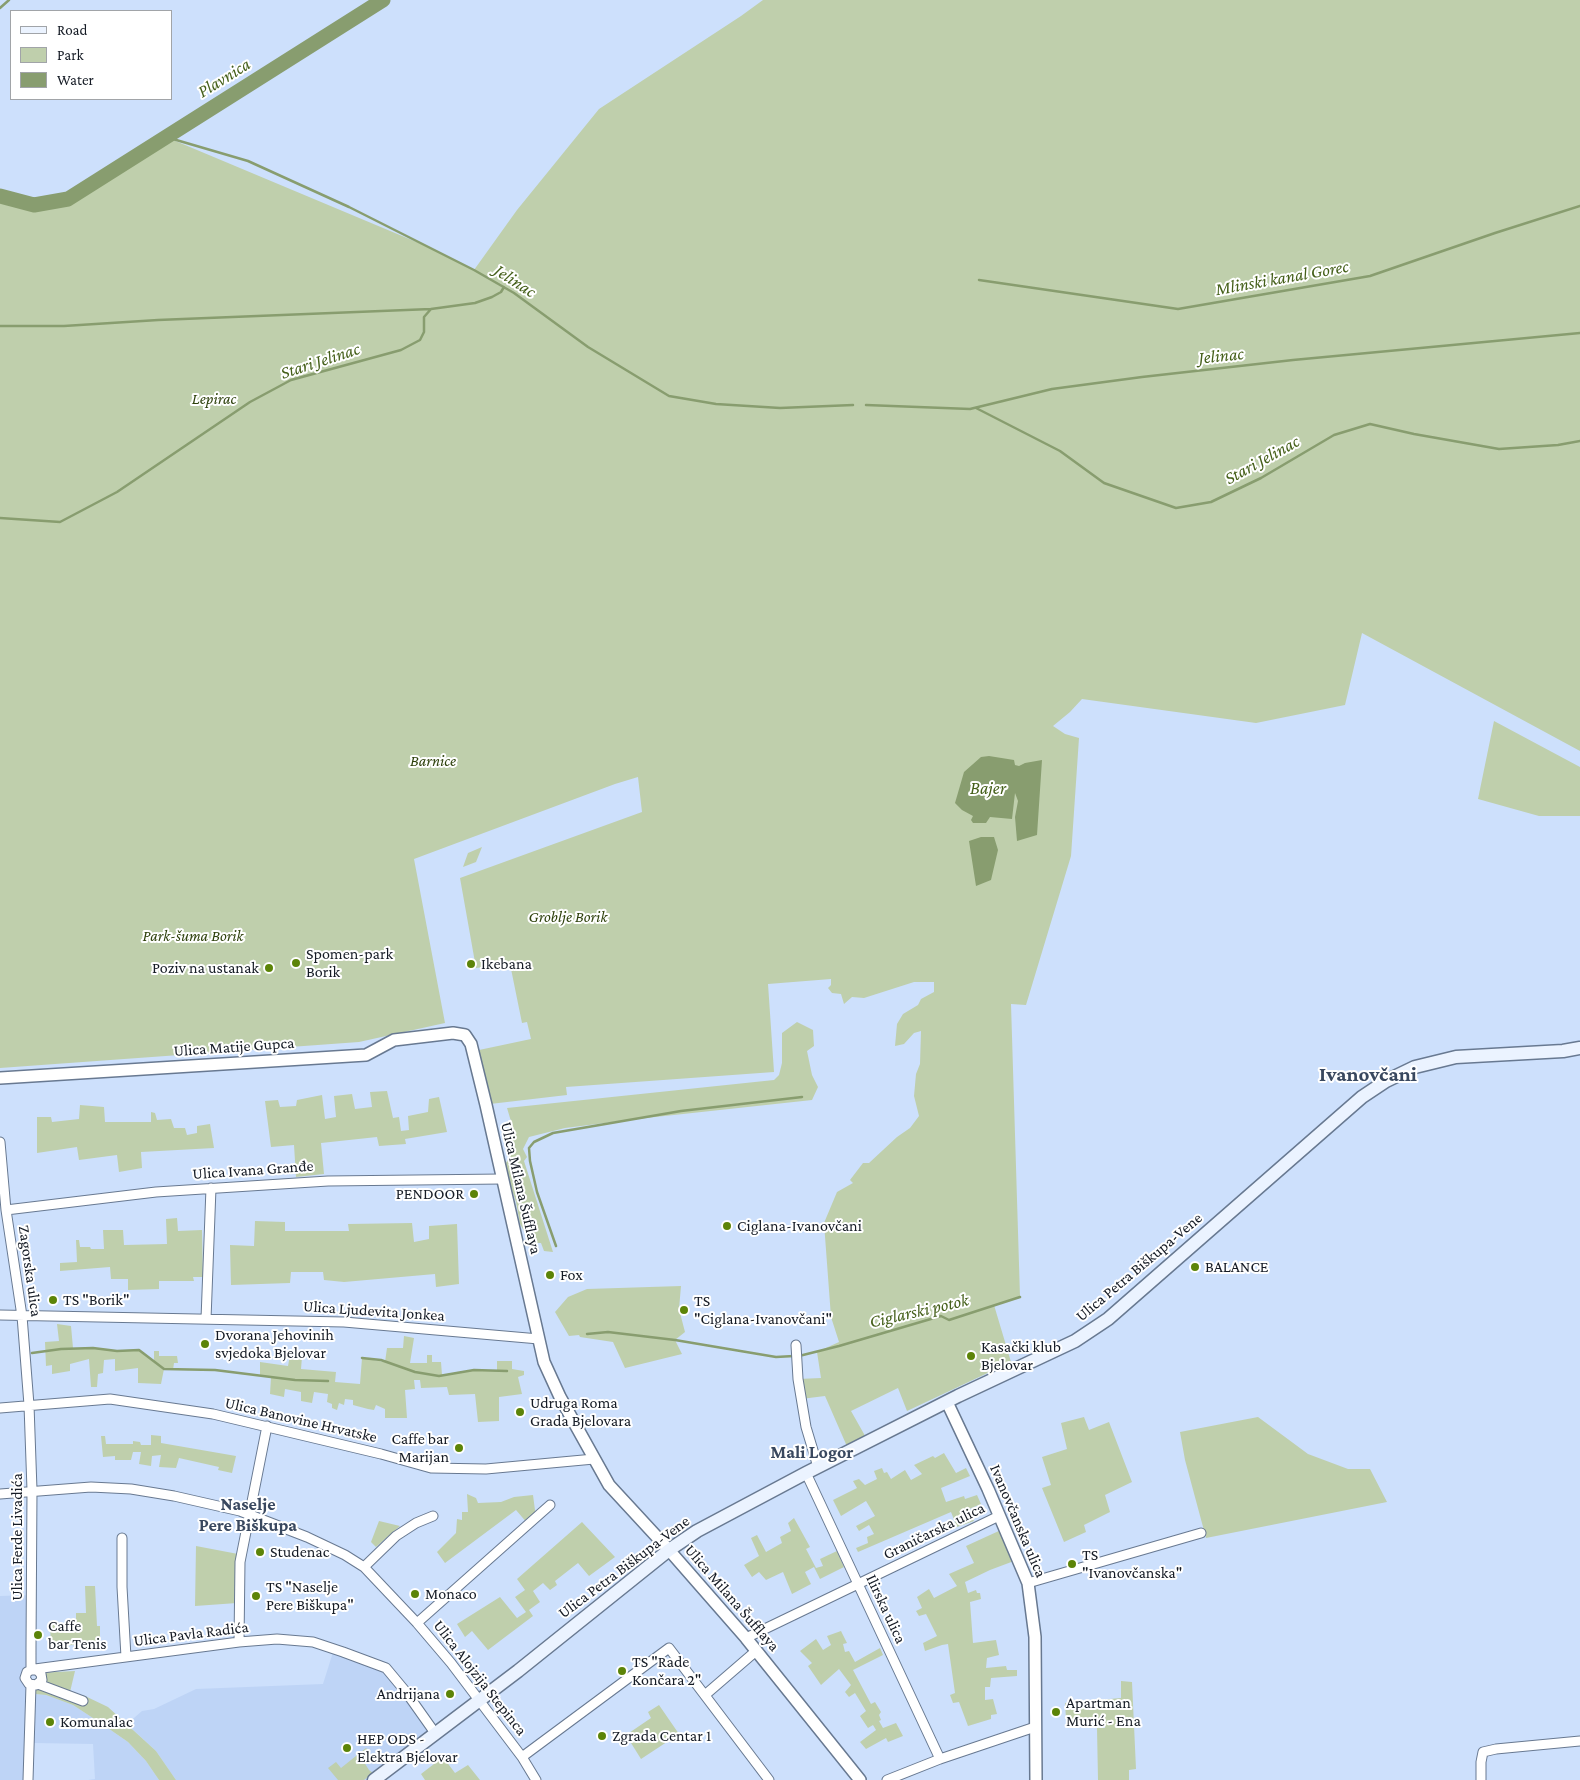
<!DOCTYPE html>
<meta charset="utf-8">
<style>
body{margin:0}
#map{position:relative;width:1580px;height:1780px;overflow:hidden;background:#cde0fc;font-family:"Crimson Pro",serif}
canvas{display:block}
.legend{position:absolute;left:10px;top:10px;width:162px;height:90px;box-sizing:border-box;background:#fff;border:1px solid #a1a4a8;margin:0;padding:6px 9px;list-style:none;font-size:15px;color:#151b25}
.legend li{display:flex;align-items:center;gap:10px;height:25px}
.legend b{width:25px;border:1px solid #a1a4a8}
</style>
<div id="map">
<canvas width="1580" height="1780"></canvas>
<ul class="legend">
<li><b style="height:6px;background:#ebf3ff"></b>Road</li>
<li><b style="height:14px;background:#bfcfac"></b>Park</li>
<li><b style="height:14px;background:#889d6f"></b>Water</li>
</ul>
</div>
<script>
const context = document.querySelector('canvas').getContext('2d');
context.lineJoin = 'round';
function paint(path, color) { context.fillStyle = color; context.fill(path, 'evenodd'); }
const poly = rows => new Path2D(rows.map(r => 'M' + r).join(''));
function strokePath(path, color, width, dash) { context.strokeStyle = color; context.lineWidth = width; context.lineCap = dash ? 'butt' : 'round'; context.setLineDash(dash || []); context.stroke(path); }
function write(font, color, halo, rows, align = 'center') {
  context.font = font + ' "Crimson Pro",serif'; context.lineWidth = 4; context.setLineDash([]); context.textBaseline = 'middle'; context.strokeStyle = halo; context.fillStyle = color; for (const [text, x, y, turn = 0] of rows) {
    context.save(); context.translate(x, y); context.rotate((+turn || 0) * Math.PI / 180); context.textAlign = isNaN(turn) ? turn : align; if (halo) context.strokeText(text, 0, 0); context.fillText(text, 0, 0); context.restore();
  }
}
paint(poly([
 [31,1595,28,1780,0,1780,0,1596],
 [334,1649,386,1668,435,1733,374,1780,176,1780,156,1751,127,1724,142,1711,154,1709,196,1689,323,1684],
 [35,1694,46,1695,73,1705,102,1724,128,1742,146,1761,159,1780,88,1780,95,1779,93,1744,34,1743]
]), '#bed4f6');
paint(poly([
 [763,0,1580,0,1580,751,1362,633,1345,705,1256,723,1082,699,1070,712,1053,726,1065,734,1079,738,1071,856,1026,1005,1011,1004,1020,1297,994,1305,1011,1362,907,1411,898,1388,851,1411,868,1441,849,1451,825,1396,801,1399,798,1379,821,1378,817,1352,839,1342,831,1317,824,1223,837,1192,853,1183,850,1180,863,1163,869,1163,897,1137,910,1128,919,1116,914,1096,916,1074,920,1064,921,1031,914,1033,904,1044,895,1046,897,1024,903,1014,918,1005,921,999,934,992,934,982,914,982,864,998,852,997,844,1004,841,994,832,993,828,988,831,985,831,979,768,984,774,1072,566,1087,567,1095,490,1104,479,1050,531,1039,527,1022,522,1023,510,964,476,968,460,878,642,812,638,777,615,784,414,859,445,1023,359,1042,0,1068,0,196,34,205,68,199,166,137,426,246,474,270,517,210,599,109,741,16],
 [1494,721,1580,767,1580,816,1539,816,1478,799],
 [482,847,476,862,463,867,468,853],
 [797,1022,813,1030,814,1046,807,1051,812,1075,818,1087,812,1100,637,1119,565,1128,529,1137,523,1149,527,1157,524,1161,553,1252,544,1251,541,1243,531,1243,520,1224,516,1202,504,1166,509,1158,507,1146,502,1137,513,1128,507,1108,774,1080,779,1075,782,1063,782,1033],
 [387,1091,393,1118,399,1117,401,1131,409,1130,408,1116,428,1112,429,1099,439,1097,447,1132,405,1139,406,1144,379,1146,377,1137,321,1143,324,1174,296,1177,294,1145,271,1147,265,1101,278,1100,280,1107,296,1106,297,1100,322,1095,325,1119,336,1117,334,1096,352,1094,355,1109,372,1107,370,1092],
 [80,1105,104,1107,105,1122,151,1122,151,1112,155,1113,157,1120,171,1119,174,1128,185,1128,187,1135,197,1133,197,1126,210,1124,214,1148,141,1152,142,1168,119,1172,117,1155,79,1160,77,1147,37,1153,37,1117,51,1117,52,1122,79,1119],
 [177,1218,178,1231,202,1230,203,1277,193,1277,194,1281,159,1281,159,1289,128,1290,128,1279,111,1279,110,1267,60,1271,60,1263,77,1262,76,1240,79,1240,80,1247,90,1247,91,1249,104,1249,103,1230,123,1230,124,1245,167,1244,166,1219],
 [255,1221,285,1222,285,1231,349,1231,348,1224,412,1223,414,1242,429,1239,429,1226,457,1224,459,1284,436,1287,435,1274,344,1282,324,1280,323,1272,291,1272,290,1283,231,1285,230,1245,254,1246],
 [681,1286,679,1309,685,1332,675,1340,682,1354,625,1368,613,1342,580,1337,579,1335,569,1336,555,1312,568,1297,587,1289],
 [57,1324,71,1326,73,1348,93,1348,117,1351,139,1350,150,1359,154,1360,154,1351,159,1351,159,1356,177,1356,178,1363,174,1363,173,1370,164,1369,161,1384,138,1383,138,1368,115,1371,115,1359,104,1360,103,1373,98,1374,97,1387,91,1387,89,1359,70,1364,70,1371,52,1374,52,1365,46,1366,45,1342,59,1341],
 [404,1336,414,1338,410,1363,427,1363,427,1355,432,1355,432,1362,441,1362,442,1375,474,1370,497,1371,497,1361,512,1361,512,1369,524,1371,524,1375,518,1377,522,1394,499,1397,499,1421,478,1422,475,1394,449,1395,447,1387,421,1388,420,1380,414,1380,415,1389,405,1390,407,1418,385,1418,385,1409,376,1405,374,1410,368,1409,353,1405,353,1400,345,1399,344,1405,339,1403,337,1410,332,1408,332,1404,327,1402,328,1394,314,1392,312,1403,301,1401,301,1392,285,1389,284,1397,270,1394,271,1377,260,1375,260,1362,288,1366,290,1355,302,1357,301,1369,336,1372,335,1382,360,1384,362,1358,385,1362,387,1348,403,1348],
 [1084,1417,1089,1430,1109,1422,1132,1482,1105,1495,1110,1512,1084,1525,1086,1532,1064,1542,1042,1488,1051,1485,1042,1457,1067,1449,1061,1423],
 [1258,1417,1308,1454,1348,1469,1370,1469,1387,1502,1206,1538,1185,1460,1180,1432],
 [151,1435,161,1436,161,1443,236,1456,232,1473,218,1470,219,1467,179,1458,176,1468,159,1467,161,1455,152,1456,151,1466,139,1464,141,1452,133,1452,131,1460,115,1460,115,1456,103,1457,101,1436,105,1436,106,1444,133,1444,133,1441,140,1442,141,1445,151,1445],
 [944,1453,956,1473,966,1468,970,1476,941,1488,946,1502,964,1496,965,1499,977,1495,981,1504,969,1509,974,1521,957,1527,951,1512,858,1552,856,1548,868,1543,867,1537,874,1534,869,1525,859,1531,856,1526,875,1516,866,1501,841,1516,833,1500,857,1488,853,1481,859,1479,865,1485,877,1479,874,1471,882,1468,884,1473,887,1472,891,1479,905,1470,911,1480,922,1474,914,1465,933,1456,935,1458],
 [467,1494,476,1498,478,1503,501,1502,514,1497,533,1495,536,1518,528,1524,516,1510,445,1563,437,1552,456,1533,457,1519,462,1520,462,1512,468,1512],
 [794,1518,810,1547,806,1549,816,1568,823,1566,820,1559,837,1551,844,1567,820,1579,814,1567,805,1572,811,1584,792,1594,783,1572,766,1580,759,1572,752,1577,744,1565,759,1556,751,1538,757,1535,766,1552,782,1543,780,1537,791,1531,788,1523],
 [379,1521,400,1526,376,1547,371,1542],
 [582,1522,615,1557,589,1576,578,1563,555,1581,557,1585,550,1590,543,1583,533,1591,540,1602,529,1610,533,1616,488,1650,472,1631,465,1637,457,1624,500,1597,517,1618,526,1612,515,1597,525,1590,517,1579],
 [1001,1530,1014,1561,990,1570,965,1582,968,1593,976,1590,977,1593,980,1593,981,1599,970,1602,973,1643,996,1640,999,1655,987,1658,986,1668,1006,1666,1007,1670,1017,1670,1017,1676,991,1678,990,1687,985,1687,985,1700,993,1699,997,1714,991,1715,991,1719,968,1726,959,1702,953,1703,950,1695,955,1693,948,1644,942,1645,925,1651,923,1643,937,1636,926,1614,919,1616,916,1611,922,1608,917,1597,929,1589,934,1598,957,1586,949,1574,974,1563,966,1546],
 [196,1546,238,1554,237,1603,195,1606],
 [85,1586,95,1586,97,1626,100,1626,100,1644,51,1646,50,1625,76,1624,76,1613,86,1613],
 [841,1631,847,1643,843,1644,845,1652,849,1651,855,1662,880,1648,883,1655,853,1670,871,1704,875,1702,881,1712,879,1715,881,1720,879,1721,883,1728,896,1723,903,1736,888,1742,886,1738,866,1749,860,1742,876,1730,873,1725,868,1728,860,1716,866,1711,855,1693,849,1697,845,1692,851,1685,839,1669,821,1685,808,1666,812,1663,800,1651,816,1639,823,1650,831,1645,827,1636],
 [75,1671,70,1692,85,1696,108,1707,156,1751,176,1780,159,1780,146,1761,128,1742,102,1724,73,1705,46,1695,35,1694,36,1673],
 [1121,1681,1132,1682,1136,1769,1129,1770,1129,1780,1098,1780,1097,1728,1105,1728,1105,1719,1066,1719,1065,1703,1121,1698],
 [659,1705,679,1734,641,1759,626,1735,651,1718,648,1712],
 [366,1748,370,1752,362,1759,369,1770,373,1773,364,1780,338,1780,328,1768,336,1762,341,1768],
 [443,1757,455,1773,468,1765,480,1780,425,1780,421,1774]
]), '#bfcfac');
paint(poly([
 [989,756,1014,760,1015,765,1019,766,1025,763,1042,760,1037,835,1017,841,1015,817,1018,801,1015,793,1012,819,990,817,986,823,973,823,971,820,973,816,962,810,955,803,964,772,981,757],
 [981,837,994,837,998,850,991,880,976,886,969,841]
]), '#889d6f');
strokePath(poly([
 [0,8,9,0],
 [166,137,248,161,349,207,474,270,514,293,588,347,669,396,716,404,780,408,853,405],
 [979,280,1178,309,1370,276,1495,233,1580,206],
 [0,326,64,326,158,320,431,309],
 [866,405,970,409,1052,389,1142,377,1293,360,1580,333],
 [976,408,1060,451,1104,483,1176,508,1211,502,1261,478,1334,435,1370,424,1414,434,1499,449,1558,445,1580,441],
 [0,518,60,522,117,492,250,402,291,380,401,350,420,340,424,332,424,317,431,309,475,303,492,297,501,292,504,287],
 [556,1246,537,1192,530,1161,529,1148,534,1142,553,1133,681,1111,802,1097],
 [587,1334,608,1332,675,1340,776,1357,794,1356],
 [32,1353,61,1349,93,1348,117,1351,139,1350,164,1369,215,1370,295,1380,328,1381],
 [799,1356,839,1346,941,1316,949,1320,1020,1297],
 [362,1358,381,1360,415,1372,439,1376,474,1370,507,1371]
]), '#889d6f', 2.5);
strokePath(poly([
 [0,196,34,205,68,199,383,0]
]), '#889d6f', 15);
const minor = poly([
 [0,1142,6,1210,22,1316,29,1405,32,1490,31,1647,31,1670,27,1672,25,1678,29,1684,36,1685,42,1680,41,1674,37,1670,31,1670],
 [6,1210,156,1192,328,1181,502,1179],
 [0,1315,344,1322,539,1339],
 [206,1319,211,1188],
 [796,1345,798,1379,806,1427,818,1467],
 [0,1408,110,1399,213,1414,381,1454,431,1468,486,1469,594,1459],
 [806,1473,940,1759],
 [0,1494,91,1487,131,1489,174,1496,240,1511,307,1537,345,1555,364,1567,417,1623,451,1663,522,1757,536,1780],
 [122,1538,122,1587,126,1657],
 [364,1567,396,1536,416,1523,433,1516],
 [1028,1583,1201,1533],
 [417,1623,550,1505],
 [746,1638,999,1516],
 [239,1642,240,1562,267,1426],
 [35,1669,239,1642,277,1639,313,1642,343,1652,386,1668,406,1692,435,1733],
 [38,1684,83,1701],
 [705,1695,756,1651],
 [522,1757,669,1648,769,1780],
 [28,1780,31,1685],
 [887,1780,940,1759,1035,1727],
 [1481,1780,1481,1762,1483,1752,1496,1749,1580,1741]
]);
const tertiary = poly([
 [0,1078,366,1055,394,1040,453,1033,465,1035,471,1044,486,1105,544,1362,560,1397,609,1485,669,1550,746,1638,860,1780],
 [947,1402,988,1489,1028,1583,1035,1637,1036,1780]
]);
const secondary = poly([
 [374,1780,518,1671,669,1550,697,1531,806,1473,958,1396,1075,1341,1108,1319,1362,1097,1386,1081,1415,1067,1456,1057,1563,1051,1580,1048]
]);
strokePath(minor, '#687991', 11);
strokePath(tertiary, '#687991', 14);
strokePath(secondary, '#687991', 15);
strokePath(minor, '#fff', 9);
strokePath(tertiary, '#fff', 11);
strokePath(secondary, '#ebf3ff', 12);
for (const [x, y, r, color] of [
 [296,963,5,"#5c8408"],
 [471,964,5,"#5c8408"],
 [269,968,5,"#5c8408"],
 [474,1194,5,"#5c8408"],
 [727,1226,5,"#5c8408"],
 [1195,1267,5,"#5c8408"],
 [550,1275,5,"#5c8408"],
 [53,1300,5,"#5c8408"],
 [684,1310,5,"#5c8408"],
 [205,1344,5,"#5c8408"],
 [971,1356,5,"#5c8408"],
 [520,1412,5,"#5c8408"],
 [459,1448,5,"#5c8408"],
 [260,1552,5,"#5c8408"],
 [1072,1564,5,"#5c8408"],
 [415,1594,5,"#5c8408"],
 [256,1596,5,"#5c8408"],
 [38,1635,5,"#5c8408"],
 [622,1671,5,"#5c8408"],
 [450,1694,5,"#5c8408"],
 [1056,1712,5,"#5c8408"],
 [50,1722,5,"#5c8408"],
 [602,1736,5,"#5c8408"],
 [347,1748,5,"#5c8408"]
]) { const dot = new Path2D(); dot.arc(x, y, r, 0, 2 * Math.PI); context.fillStyle = color; context.fill(dot); strokePath(dot, '#fff', 2); }
write('italic 16px', '#2e410c', '#fff', [
 ["Lepirac",214,399],
 ["Barnice",433,761],
 ["Groblje Borik",568,917],
 ["Park-šuma Borik",193,936]
]);
write('16px', '#151b25', '#fff', [
 ["Spomen-park",306,954],
 ["Borik",306,972],
 ["Ikebana",481,964],
 ["Poziv na ustanak",259,968,"right"],
 ["PENDOOR",464,1194,"right"],
 ["Ciglana-Ivanovčani",737,1226],
 ["BALANCE",1205,1267],
 ["Fox",560,1275],
 ["TS \"Borik\"",63,1300],
 ["TS",694,1301],
 ["\"Ciglana-Ivanovčani\"",694,1319],
 ["Dvorana Jehovinih",215,1335],
 ["svjedoka Bjelovar",215,1353],
 ["Kasački klub",981,1347],
 ["Bjelovar",981,1365],
 ["Udruga Roma",530,1403],
 ["Grada Bjelovara",530,1421],
 ["Caffe bar",449,1439,"right"],
 ["Marijan",449,1457,"right"],
 ["Studenac",270,1552],
 ["TS",1082,1555],
 ["\"Ivanovčanska\"",1082,1573],
 ["TS \"Naselje",266,1587],
 ["Pere Biškupa\"",266,1605],
 ["Monaco",425,1594],
 ["Caffe",48,1626],
 ["bar Tenis",48,1644],
 ["TS \"Rade",632,1662],
 ["Končara 2\"",632,1680],
 ["Andrijana",440,1694,"right"],
 ["Apartman",1066,1703],
 ["Murić - Ena",1066,1721],
 ["Komunalac",60,1722],
 ["Zgrada Centar 1",612,1736],
 ["HEP ODS -",357,1739],
 ["Elektra Bjelovar",357,1757]
], 'left');
write('16px', '#151b25', '#fff', [
 ["Ulica Matije Gupca",234,1047,-4],
 ["Ulica Ivana Granđe",253,1170,-4],
 ["Ulica Milana Šufflaya",521,1188,77],
 ["Ulica Petra Biškupa-Vene",1139,1267,-40],
 ["Zagorska ulica",30,1271,82],
 ["Ulica Ljudevita Jonkea",374,1311,4],
 ["Ulica Banovine Hrvatske",301,1420,13],
 ["Ivanovčanska ulica",1018,1521,67],
 ["Graničarska ulica",934,1531,-26],
 ["Ulica Ferde Livadića",17,1537,-90],
 ["Ulica Petra Biškupa-Vene",624,1567,-37],
 ["Ulica Milana Šufflaya",732,1598,49],
 ["Ilirska ulica",886,1609,65],
 ["Ulica Pavla Radića",191,1634,-7],
 ["Ulica Alojzija Stepinca",480,1678,52]
]);
write('italic 18px', '#445f19', '#fff', [
 ["Plavnica",224,78,-32],
 ["Mlinski kanal Gorec",1282,278,-10],
 ["Jelinac",515,281,33],
 ["Jelinac",1221,356,-6],
 ["Stari Jelinac",320,361,-18],
 ["Stari Jelinac",1262,460,-29],
 ["Bajer",988,788],
 ["Ciglarski potok",919,1311,-13]
]);
write('bold 18px', '#39485f', '#fff', [
 ["Mali Logor",812,1452],
 ["Naselje",248,1504],
 ["Pere Biškupa",248,1525]
]);
write('bold 21px', '#39485f', '#fff', [
 ["Ivanovčani",1368,1075]
]);
</script>
